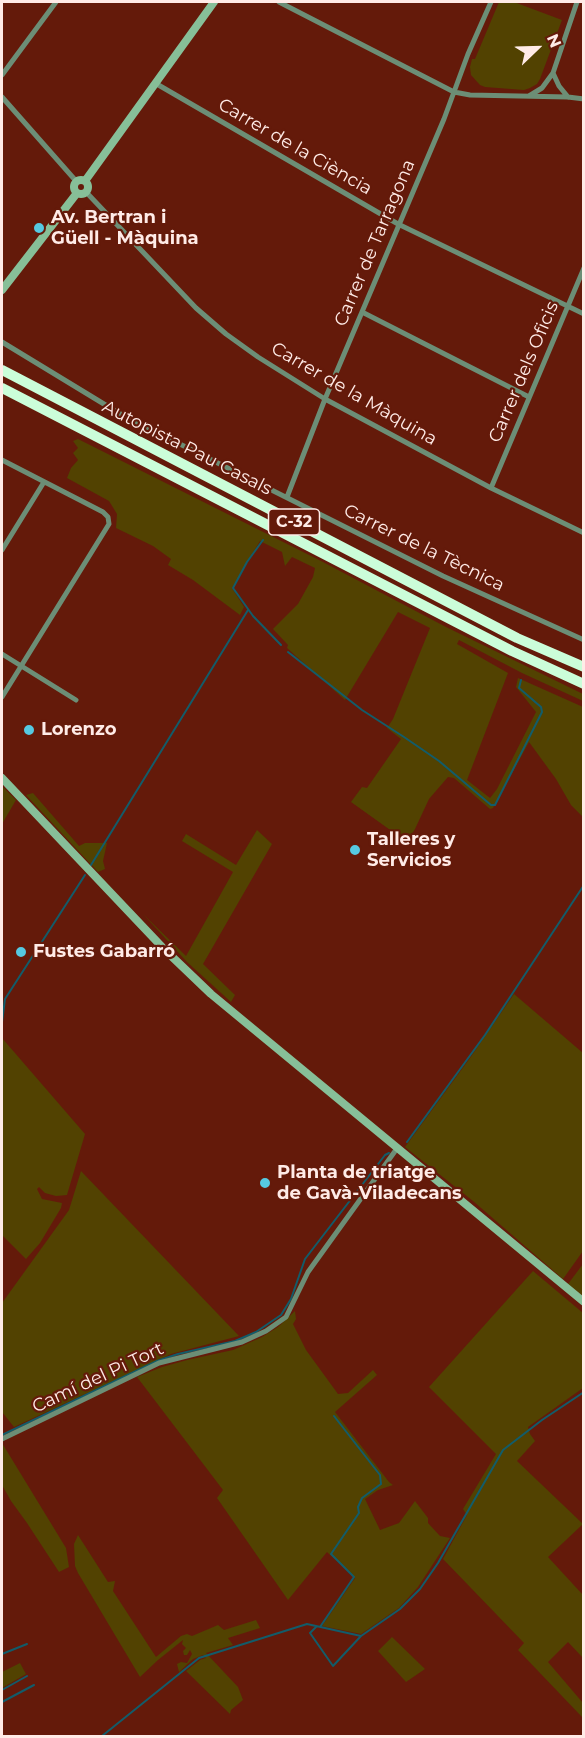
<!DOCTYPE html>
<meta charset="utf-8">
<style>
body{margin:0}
#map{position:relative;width:585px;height:1738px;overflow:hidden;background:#641a0a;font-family:Montserrat,sans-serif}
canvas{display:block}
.frame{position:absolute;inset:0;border:3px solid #ffebe7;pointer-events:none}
.north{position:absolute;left:507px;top:18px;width:60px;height:60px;-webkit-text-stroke:4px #641a0a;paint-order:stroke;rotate:67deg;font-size:16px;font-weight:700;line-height:24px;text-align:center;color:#ffebe7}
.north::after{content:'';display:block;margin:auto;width:21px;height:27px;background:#ffebe7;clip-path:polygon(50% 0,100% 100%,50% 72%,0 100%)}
</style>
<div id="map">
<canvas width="585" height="1738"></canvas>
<div class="frame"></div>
<div class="north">N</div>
</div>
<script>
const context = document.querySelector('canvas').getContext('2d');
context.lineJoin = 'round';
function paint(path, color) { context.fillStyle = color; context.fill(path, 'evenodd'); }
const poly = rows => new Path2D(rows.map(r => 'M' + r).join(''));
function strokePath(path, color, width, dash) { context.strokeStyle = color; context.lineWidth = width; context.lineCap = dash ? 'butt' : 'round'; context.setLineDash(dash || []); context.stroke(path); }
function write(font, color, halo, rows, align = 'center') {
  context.font = font + ' Montserrat,sans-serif'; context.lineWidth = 4.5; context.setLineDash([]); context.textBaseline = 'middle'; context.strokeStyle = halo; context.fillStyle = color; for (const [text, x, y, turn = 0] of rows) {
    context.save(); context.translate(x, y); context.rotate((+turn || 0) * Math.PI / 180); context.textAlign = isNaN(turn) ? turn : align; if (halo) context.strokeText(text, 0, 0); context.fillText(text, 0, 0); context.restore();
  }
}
paint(poly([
 [499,2,514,2,562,20,540,79,537,84,530,88,524,90,485,87,480,85,471,75,470,67,472,59,475,59],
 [78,439,321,561,446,627,583,694,583,701,522,673,459,640,457,644,508,673,467,780,490,798,497,789,536,712,516,687,518,678,583,707,583,817,571,805,556,779,529,742,493,808,490,809,454,778,448,777,429,799,415,829,407,842,351,802,362,787,367,788,401,739,387,728,393,719,430,628,398,612,345,700,287,648,288,645,273,629,298,604,313,577,315,568,292,557,285,566,282,552,260,541,232,588,244,607,240,615,193,580,168,565,171,559,153,546,116,528,117,514,109,501,67,478,71,468,78,460,73,453,78,448,73,441],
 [2,786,16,800,2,824],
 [33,793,79,846,85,843,107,843,103,861,105,869,98,872,26,795],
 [257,830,272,844,203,964,235,995,231,1002,187,962,143,914,186,956,233,872,182,841,186,834,236,865],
 [514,994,583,1053,583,1251,563,1279,473,1201,405,1147,470,1058],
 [2,1038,85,1134,67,1195,56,1196,45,1193,39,1187,37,1189,42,1199,62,1203,61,1208,40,1243,26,1259,2,1235],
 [81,1171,239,1336,171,1354,14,1427,2,1412,2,1303,69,1210],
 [583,1264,583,1296,568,1284],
 [533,1271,583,1313,583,1388,528,1427,530,1434,535,1441,517,1461,583,1524,548,1557,583,1595,583,1658,568,1642,548,1662,583,1703,583,1715,582,1717,518,1650,524,1643,443,1559,467,1515,463,1509,496,1454,429,1387],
 [295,1311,296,1319,293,1324,306,1350,338,1394,348,1393,373,1370,377,1375,335,1412,389,1482,393,1485,378,1490,365,1499,380,1530,399,1523,415,1501,428,1518,428,1523,440,1536,450,1538,418,1587,399,1608,361,1634,322,1626,355,1578,327,1552,288,1600,217,1498,223,1490,137,1377,162,1367,187,1360,233,1350,262,1337,278,1327],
 [2,1443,66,1548,69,1567,59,1572,27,1523,11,1501,2,1485],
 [78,1535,108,1582,115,1581,113,1591,156,1657,181,1636,187,1634,192,1636,218,1625,224,1630,256,1620,260,1628,228,1638,233,1645,206,1653,238,1687,243,1700,231,1710,230,1714,186,1671,200,1660,206,1658,203,1655,193,1659,179,1672,177,1664,181,1662,187,1663,192,1654,190,1650,187,1655,184,1655,183,1651,186,1648,182,1644,183,1640,158,1660,140,1677,78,1573,75,1566,74,1544],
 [392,1637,425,1669,406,1682,378,1651],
 [20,1663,26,1674,2,1688,2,1672]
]), '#524201');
strokePath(poly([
 [263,540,247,562,233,588,253,616,281,645],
 [288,652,362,710,404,737,439,761,491,805,495,805,542,712,541,707,519,688,521,680],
 [91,865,248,610],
 [2,1022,5,999,85,875],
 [407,1142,485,1035,584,885],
 [2,1435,157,1361,178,1354,235,1341,256,1332,281,1315,291,1299,305,1259,385,1155,389,1153],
 [316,1627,310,1633,333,1666,361,1636],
 [320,1627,354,1577,331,1554,359,1513,358,1507,362,1498,381,1484,380,1475,334,1416],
 [2,1654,27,1644],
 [2,1690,27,1676],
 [2,1702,34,1685],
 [102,1736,199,1658,307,1624,361,1636,400,1609,420,1589,438,1563,503,1450,542,1420,584,1392]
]), '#125c6a', 2);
strokePath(poly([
 [279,2,454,92,470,95,568,97,584,99],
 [2,75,56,2],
 [155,83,398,224,584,314],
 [529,96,542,88,553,73],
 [2,97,76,181],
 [568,97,559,86,553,73,577,2],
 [86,192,196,308,226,334,258,357,325,399,491,488,584,533],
 [362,312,529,397],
 [2,342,122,415,443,576,584,640],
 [2,460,103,512,108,517,109,524,2,697],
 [491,488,584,268],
 [287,497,325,399,444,119,468,54,491,2],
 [2,550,44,482],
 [2,654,76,700],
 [2,1439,159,1363,242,1342,266,1331,286,1317,308,1272,398,1147]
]), '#6c8e76', 5);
strokePath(poly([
 '74 187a7 7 0 1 1 14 0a7 7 0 1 1-14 0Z',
 [85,181,214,2],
 [2,290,77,193],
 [2,778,164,949,211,994,584,1302]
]), '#87bf98', 8);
strokePath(poly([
 [2,370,517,638,584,667],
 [2,388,512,651,584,684]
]), '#cbfdd9', 10);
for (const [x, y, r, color] of [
 [39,228,6,"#56c9e1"],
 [29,730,6,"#56c9e1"],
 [355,850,6,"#56c9e1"],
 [21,952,6,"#56c9e1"],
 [265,1183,6,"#56c9e1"]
]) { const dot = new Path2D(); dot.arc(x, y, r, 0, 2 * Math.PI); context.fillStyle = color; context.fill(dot); strokePath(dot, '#641a0a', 2); }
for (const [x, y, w] of [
 [294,522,51]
]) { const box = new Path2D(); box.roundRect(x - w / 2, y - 13, w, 26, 4.5); context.fillStyle = '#641a0a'; context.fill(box); strokePath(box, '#ffebe7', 1.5); }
write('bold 16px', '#ffebe7', null, [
 ["C-32",294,522]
]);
write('18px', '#ffebe7', '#641a0a', [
 ["Carrer de la Ciència",295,147,30],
 ["Carrer de Tarragona",375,243,-67],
 ["Carrer dels Oficis",524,372,-67],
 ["Carrer de la Màquina",354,394,30],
 ["Autopista Pau Casals",187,448,27],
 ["Carrer de la Tècnica",424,548,26],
 ["Camí del Pi Tort",98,1378,-25]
]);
write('bold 18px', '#ffebe7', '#641a0a', [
 ["Av. Bertran i",51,218],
 ["Güell - Màquina",51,239],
 ["Lorenzo",41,730],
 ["Talleres y",367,840],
 ["Servicios",367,861],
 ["Fustes Gabarró",33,952],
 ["Planta de triatge",277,1173],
 ["de Gavà-Viladecans",277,1194]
], 'left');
</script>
